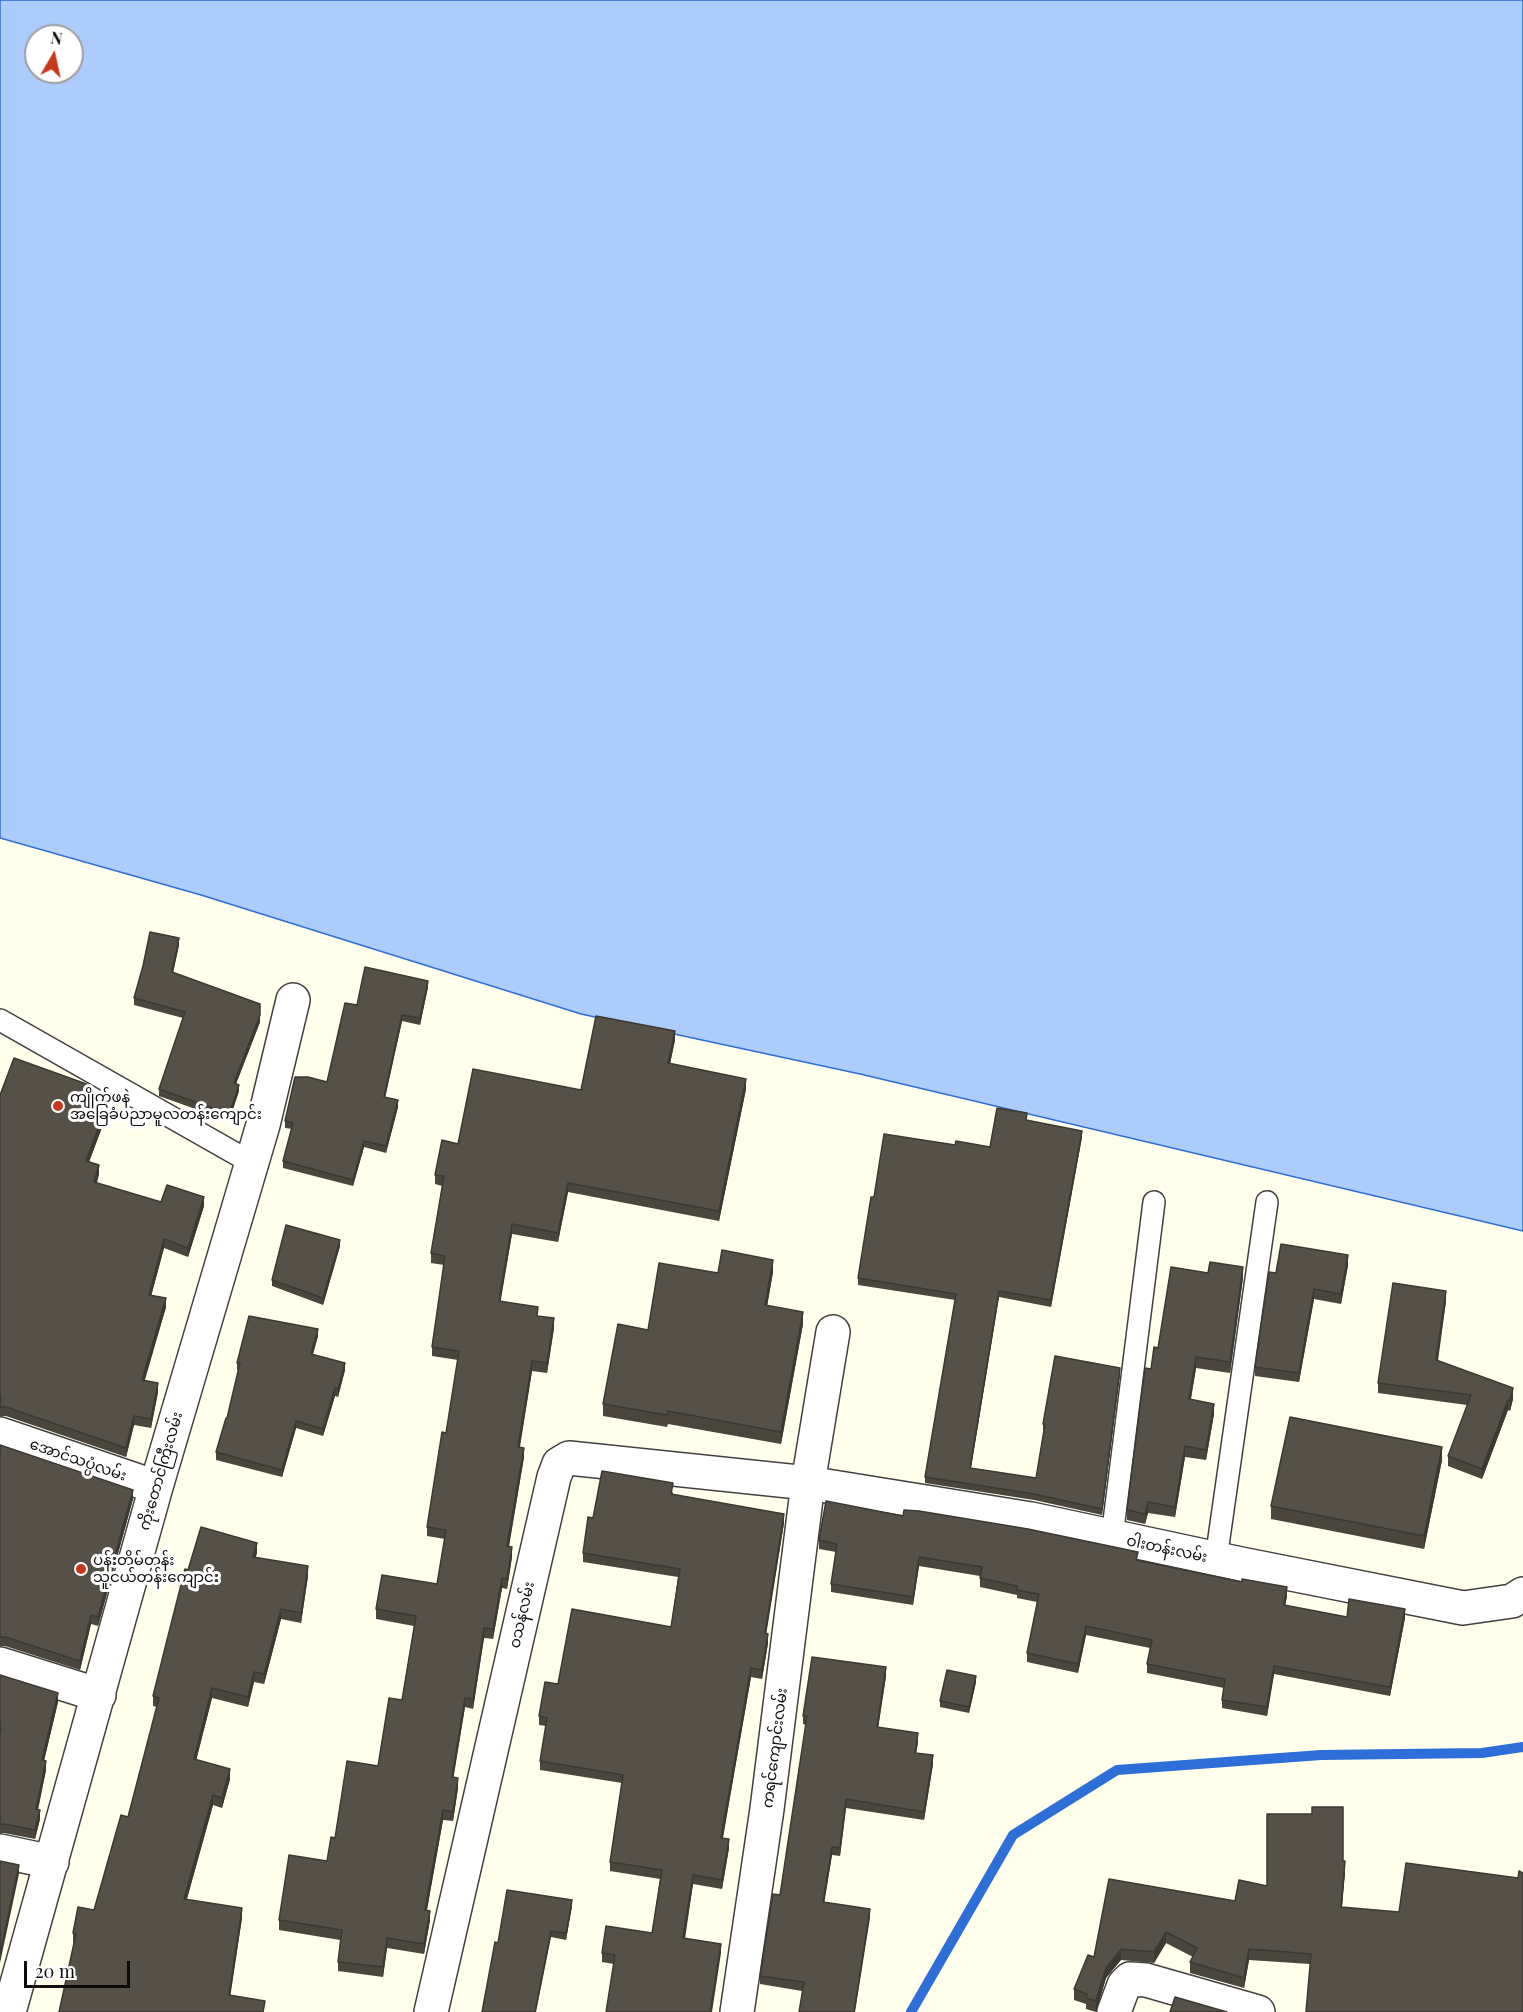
<!DOCTYPE html>
<meta charset="utf-8">
<style>
body{margin:0}
#map{position:relative;width:1523px;height:2012px;overflow:hidden;background:#ffffec;font-family:"Playfair Display",serif}
canvas{display:block}
.north{position:absolute;left:24px;top:24px;width:60px;height:60px;box-sizing:border-box;background:#fff;border:2px solid #9e9e9e;border-radius:50%;rotate:9deg;font-size:16px;font-weight:700;line-height:24px;text-align:center;color:#0d0d0d}
.north::after{content:'';display:block;margin:auto;width:21px;height:27px;background:#c7381a;clip-path:polygon(50% 0,100% 100%,50% 72%,0 100%)}
.scale{position:absolute;left:24px;top:1961px;width:106px;height:27px;box-sizing:border-box;border:3px solid #0d0d0d;border-top:0;padding-left:8px;font-size:18px;line-height:21px;white-space:nowrap;color:#0d0d0d;-webkit-text-stroke:4px #fff;paint-order:stroke}
</style>
<div id="map">
<canvas width="1523" height="2012"></canvas>
<div class="north">N</div>
<div class="scale">20 m</div>
</div>
<script>
const context = document.querySelector('canvas').getContext('2d');
context.lineJoin = 'round';
function paint(path, color) { context.fillStyle = color; context.fill(path, 'evenodd'); }
const poly = rows => new Path2D(rows.map(r => 'M' + r).join(''));
function strokePath(path, color, width, dash) { context.strokeStyle = color; context.lineWidth = width; context.lineCap = dash ? 'butt' : 'round'; context.setLineDash(dash || []); context.stroke(path); }
function write(font, color, halo, rows, align = 'center') {
  context.font = font + ' "Playfair Display","Noto Sans Myanmar",serif'; context.lineWidth = 6; context.setLineDash([]); context.textBaseline = 'middle'; context.strokeStyle = halo; context.fillStyle = color; for (const [text, x, y, turn = 0] of rows) {
    context.save(); context.translate(x, y); context.rotate((+turn || 0) * Math.PI / 180); context.textAlign = isNaN(turn) ? turn : align; if (halo) context.strokeText(text, 0, 0); context.fillText(text, 0, 0); context.restore();
  }
}
const water = poly([
 [0,0,1523,0,1523,1231,860,1074,581,1014,201,895,0,838,0,0],
 [36,36,72,36,72,72,36,72,36,36]
]);
paint(water, '#acccfb');
strokePath(water, '#2d6ed8', 1.5);
strokePath(poly([
 [911,2012,1013,1835,1117,1770,1321,1755,1482,1753,1523,1747]
]), '#2d6ed8', 10);
const lane = poly([
 [0,1020,252,1163],
 [1112,1537,1154,1202],
 [1216,1559,1267,1202]
]);
const street = poly([
 [0,1434,156,1487],
 [0,1664,99,1695],
 [0,1851,52,1862],
 [9,2012,156,1487,263,1125,293,1000],
 [431,2012,554,1477,559,1464,569,1458,808,1483,1031,1519,1241,1564,1463,1608,1512,1601,1523,1594],
 [737,2012,767,1809,808,1483,833,1332],
 [1114,2012,1124,1985,1130,1979,1146,1980,1258,2012]
]);
strokePath(lane, '#404040', 24);
strokePath(street, '#404040', 36);
strokePath(lane, '#fff', 21);
strokePath(street, '#fff', 33);
paint(poly([
 [179,945,173,972,260,1022,236,1084,239,1091,229,1121,159,1096,159,1089,183,1018,134,1005,134,998],
 [428,987,420,1025,402,1021,385,1097,398,1107,386,1153,364,1147,353,1186,283,1168,283,1161,292,1129,285,1128,285,1121,327,1082,357,1005],
 [675,1040,670,1064,746,1089,719,1221,568,1192,558,1242,512,1234,500,1301,538,1316,554,1328,547,1373,532,1371,520,1447,524,1457,509,1547,512,1557,507,1589,502,1588,493,1639,484,1638,473,1709,465,1707,453,1778,458,1788,453,1821,443,1820,427,1910,430,1920,424,1954,387,1948,383,1977,338,1971,338,1962,340,1940,279,1930,279,1920,327,1861,335,1838,378,1766,402,1700,414,1626,376,1619,376,1609,437,1584,445,1539,427,1536,427,1527,446,1433,458,1360,432,1356,432,1347,444,1265,431,1263,431,1253,442,1186,435,1184,435,1175,458,1144,581,1090],
 [0,1095,92,1095,90,1099,107,1114,89,1162,99,1174,97,1183,161,1202,204,1206,188,1257,164,1248,151,1296,166,1307,145,1380,158,1392,151,1428,134,1425,126,1457,6,1416,0,1416],
 [1027,1120,1082,1137,1051,1307,999,1297,971,1468,1036,1478,1044,1430,1043,1430,1043,1424,1120,1374,1102,1515,1034,1500,925,1483,925,1477,955,1300,858,1285,858,1278,874,1197,955,1145,990,1147],
 [340,1246,323,1305,272,1286,272,1280],
 [1348,1265,1341,1304,1314,1299,1299,1382,1255,1376,1255,1367,1276,1273],
 [773,1272,767,1306,803,1324,781,1444,668,1424,667,1427,603,1416,603,1404,718,1273],
 [1243,1278,1230,1373,1196,1368,1191,1399,1214,1414,1206,1460,1185,1457,1175,1517,1148,1513,1145,1524,1127,1520,1127,1510,1151,1369,1158,1348],
 [1446,1301,1438,1361,1513,1399,1510,1411,1508,1410,1482,1479,1448,1466,1448,1456,1467,1405,1378,1393,1378,1383],
 [318,1336,313,1354,345,1370,338,1397,335,1396,323,1436,296,1428,282,1477,216,1460,216,1452,227,1418,239,1370,237,1370,237,1363],
 [0,1445,133,1499,98,1626,91,1624,80,1670,5,1646,0,1646],
 [1442,1460,1424,1549,1271,1519,1271,1506],
 [673,1492,673,1494,784,1523,766,1633,768,1643,762,1679,751,1677,723,1838,729,1848,722,1889,693,1884,685,1939,721,1953,614,1964,602,1962,602,1953,652,1933,660,1879,610,1871,610,1862,622,1783,540,1770,540,1761,546,1726,539,1725,539,1716,558,1684,671,1627,678,1577,583,1562,583,1553],
 [903,1516,1138,1561,1287,1596,1285,1605,1347,1617,1405,1618,1390,1696,1274,1674,1267,1716,1222,1708,1222,1700,1224,1688,1147,1673,1147,1664,1150,1648,1086,1635,1078,1673,1027,1662,1027,1653,1037,1602,1017,1598,1017,1595,980,1587,980,1576,919,1566,913,1605,831,1592,831,1584,836,1552,819,1549,819,1540],
 [257,1553,255,1557,308,1576,301,1623,281,1619,264,1684,254,1682,248,1707,212,1698,196,1760,230,1779,222,1808,213,1805,187,1899,242,1918,230,1995,265,2012,73,1943,73,1933,94,1910,128,1817,157,1707,153,1706,153,1696,188,1570],
 [0,1675,58,1702,44,1761,46,1770,38,1810,40,1819,35,1839,4,1833,0,1833],
 [886,1676,878,1727,918,1742,916,1753,933,1764,924,1820,846,1808,840,1856,832,1855,824,1902,870,1918,802,1991,760,1984,760,1976,780,1895,806,1725,803,1724,803,1716],
 [976,1682,969,1713,940,1707,940,1701],
 [1343,1861,1345,1872,1342,1907,1399,1912,1518,1878,1523,2012,1310,1964,1249,1960,1244,1988,1190,1973,1190,1962,1193,1957,1166,1943,1154,1963,1121,1960,1106,1978,1096,2012,1086,2009,1086,2004,1074,2000,1074,1989,1094,1957,1235,1901,1267,1886],
 [572,1906,566,1940,551,1937,498,1943]
]), '#4a463e');
paint(poly([
 [179,938,179,945,172,978,172,972],
 [428,981,428,987,420,1025,420,1018],
 [260,1015,260,1022,234,1089,234,1083],
 [402,1015,402,1021,384,1103,384,1097],
 [675,1031,675,1040,668,1073,668,1063],
 [746,1079,746,1089,719,1221,719,1211],
 [239,1085,239,1091,229,1121,229,1114],
 [92,1086,92,1095,88,1107,88,1098],
 [398,1100,398,1107,386,1153,386,1146],
 [107,1105,107,1114,86,1170,86,1161],
 [1082,1131,1082,1137,1051,1307,1051,1300],
 [364,1141,364,1147,353,1186,353,1180],
 [99,1165,99,1174,94,1191,94,1182],
 [568,1183,568,1192,558,1242,558,1233],
 [204,1197,204,1206,188,1257,188,1248],
 [512,1224,512,1234,499,1311,499,1301],
 [164,1239,164,1248,149,1304,149,1295],
 [340,1240,340,1246,323,1305,323,1298],
 [1348,1255,1348,1265,1341,1304,1341,1294],
 [773,1260,773,1272,765,1318,765,1305],
 [1243,1267,1243,1278,1230,1373,1230,1362],
 [1314,1289,1314,1299,1299,1382,1299,1373],
 [999,1291,999,1297,970,1474,970,1468],
 [1446,1291,1446,1301,1436,1370,1436,1360],
 [166,1298,166,1307,142,1388,142,1380],
 [803,1312,803,1324,781,1444,781,1432],
 [554,1318,554,1328,547,1373,547,1363],
 [318,1329,318,1336,311,1361,311,1354],
 [1196,1357,1196,1368,1189,1409,1189,1399],
 [532,1361,532,1371,518,1456,518,1447],
 [345,1363,345,1370,338,1397,338,1389],
 [1120,1368,1120,1374,1102,1515,1102,1509],
 [158,1383,158,1392,151,1428,151,1419],
 [335,1388,335,1396,323,1436,323,1429],
 [1513,1388,1513,1399,1510,1411,1510,1400],
 [1508,1400,1508,1410,1482,1479,1482,1469],
 [1214,1404,1214,1414,1206,1460,1206,1450],
 [134,1416,134,1425,126,1457,126,1448],
 [296,1421,296,1428,282,1477,282,1470],
 [1185,1446,1185,1457,1175,1517,1175,1507],
 [1442,1447,1442,1460,1424,1549,1424,1536],
 [524,1448,524,1457,507,1556,507,1546],
 [133,1490,133,1499,98,1626,98,1617],
 [1148,1502,1148,1513,1145,1524,1145,1514],
 [784,1514,784,1523,765,1642,765,1633],
 [257,1543,257,1553,253,1567,253,1557],
 [512,1547,512,1557,507,1589,507,1579],
 [919,1557,919,1566,913,1605,913,1597],
 [308,1566,308,1576,301,1623,301,1613],
 [502,1578,502,1588,493,1639,493,1629],
 [1287,1587,1287,1596,1284,1613,1284,1605],
 [281,1609,281,1619,264,1684,264,1674],
 [1405,1609,1405,1618,1390,1696,1390,1687],
 [91,1615,91,1624,80,1670,80,1661],
 [1086,1626,1086,1635,1078,1673,1078,1664],
 [484,1628,484,1638,473,1709,473,1699],
 [768,1634,768,1643,762,1679,762,1670],
 [1274,1666,1274,1674,1267,1716,1267,1707],
 [886,1667,886,1676,877,1736,877,1727],
 [751,1668,751,1677,721,1847,721,1838],
 [254,1672,254,1682,248,1707,248,1697],
 [976,1676,976,1682,969,1713,969,1707],
 [212,1688,212,1698,194,1769,194,1759],
 [58,1693,58,1702,42,1769,42,1760],
 [465,1698,465,1707,452,1787,452,1777],
 [918,1733,918,1742,915,1761,915,1753],
 [933,1755,933,1764,924,1820,924,1812],
 [46,1761,46,1770,36,1818,36,1809],
 [230,1769,230,1779,222,1808,222,1798],
 [458,1778,458,1788,453,1821,453,1812],
 [213,1795,213,1805,184,1909,184,1899],
 [846,1799,846,1808,840,1856,840,1848],
 [40,1810,40,1819,35,1839,35,1830],
 [443,1810,443,1820,425,1920,425,1910],
 [729,1839,729,1848,722,1889,722,1880],
 [832,1847,832,1855,823,1911,823,1902],
 [1345,1861,1345,1872,1341,1918,1341,1907],
 [19,1865,19,1874,0,1963,0,1954],
 [693,1875,693,1884,683,1947,683,1938],
 [572,1900,572,1906,566,1940,566,1933],
 [242,1908,242,1918,229,2005,229,1995],
 [870,1909,870,1918,855,2012,854,2012],
 [430,1911,430,1920,424,1954,424,1944],
 [551,1931,551,1937,536,2012,535,2012],
 [1166,1932,1166,1943,1154,1963,1154,1952],
 [387,1938,387,1948,383,1977,383,1967],
 [721,1944,721,1953,712,2012,710,2012],
 [1121,1949,1121,1960,1106,1978,1096,2012,1096,2001,1106,1968],
 [1249,1949,1249,1960,1244,1988,1244,1978]
]), '#3c3932');
const building = poly([
 [150,932,179,938,172,972,260,1004,260,1015,234,1083,239,1085,229,1114,159,1089,185,1012,134,998,143,966,150,932],
 [365,967,428,981,420,1018,402,1015,384,1097,398,1100,386,1146,364,1141,353,1180,283,1161,293,1123,285,1121,295,1077,308,1077,327,1082,345,1003,357,1005,365,967],
 [596,1016,675,1031,668,1063,746,1079,719,1211,568,1183,558,1233,512,1224,499,1301,538,1307,537,1316,554,1318,547,1363,532,1361,518,1447,524,1448,507,1546,512,1547,507,1579,502,1578,493,1629,484,1628,473,1699,465,1698,452,1777,458,1778,453,1812,443,1810,425,1910,430,1911,424,1944,387,1938,383,1967,338,1962,342,1930,279,1920,289,1855,327,1861,331,1837,335,1838,347,1761,378,1766,389,1698,402,1700,416,1616,376,1609,382,1575,437,1584,446,1530,427,1527,442,1432,446,1433,459,1351,432,1347,445,1256,431,1253,444,1176,435,1175,442,1140,458,1144,473,1069,581,1090,596,1016],
 [14,1058,92,1086,88,1098,107,1105,86,1161,99,1165,94,1182,161,1202,167,1185,204,1197,188,1248,164,1239,149,1295,166,1298,142,1380,158,1383,151,1419,134,1416,126,1448,6,1407,0,1407,1,1397,0,1397,0,1095,14,1058],
 [997,1108,1027,1113,1026,1120,1082,1131,1051,1300,999,1291,970,1468,1036,1478,1045,1424,1043,1424,1055,1356,1120,1368,1102,1509,1034,1494,925,1477,956,1294,858,1278,871,1197,874,1197,884,1134,955,1145,956,1141,990,1147,997,1108],
 [286,1225,340,1240,323,1298,272,1280,286,1225],
 [1281,1244,1348,1255,1341,1294,1314,1289,1299,1373,1255,1367,1269,1272,1276,1273,1281,1244],
 [722,1250,773,1260,765,1305,803,1312,781,1432,668,1411,667,1415,603,1404,618,1324,648,1330,659,1263,718,1273,722,1250],
 [1210,1262,1243,1267,1230,1362,1196,1357,1189,1399,1214,1404,1206,1450,1185,1446,1175,1507,1148,1502,1145,1514,1127,1510,1145,1368,1151,1369,1154,1347,1158,1348,1171,1267,1208,1273,1210,1262],
 [1393,1283,1446,1291,1436,1360,1513,1388,1510,1400,1508,1400,1482,1469,1448,1456,1471,1395,1378,1383,1393,1283],
 [249,1316,318,1329,311,1354,345,1363,338,1389,335,1388,323,1429,296,1421,282,1470,216,1452,226,1418,227,1418,240,1363,237,1363,249,1316],
 [1290,1417,1442,1447,1424,1536,1271,1506,1290,1417],
 [0,1445,133,1490,98,1617,91,1615,80,1661,5,1637,0,1637,0,1445],
 [602,1471,673,1483,671,1494,784,1514,765,1633,768,1634,762,1670,751,1668,721,1838,729,1839,722,1880,693,1875,683,1938,721,1944,710,2012,606,2012,615,1955,602,1953,606,1926,652,1933,662,1870,610,1862,623,1775,540,1761,547,1718,539,1716,545,1682,558,1684,572,1609,671,1627,680,1569,583,1553,588,1517,593,1518,602,1471],
 [826,1501,903,1516,904,1510,919,1511,1028,1529,1138,1552,1136,1560,1242,1582,1242,1579,1287,1587,1284,1605,1347,1617,1349,1599,1405,1609,1390,1687,1274,1666,1267,1707,1222,1700,1225,1679,1147,1664,1152,1640,1086,1626,1078,1664,1027,1653,1039,1594,1017,1590,1017,1586,980,1578,982,1567,919,1557,913,1597,831,1584,837,1544,819,1540,826,1501],
 [201,1527,257,1543,253,1557,308,1566,301,1613,281,1609,264,1674,254,1672,248,1697,212,1688,194,1759,230,1769,222,1798,213,1795,184,1899,242,1908,229,1995,265,2001,263,2012,59,2012,76,1934,73,1933,78,1907,94,1910,121,1815,128,1817,159,1698,153,1696,165,1648,185,1569,188,1570,201,1527],
 [812,1657,886,1667,877,1727,918,1733,915,1753,933,1755,924,1812,846,1799,840,1848,832,1847,823,1902,870,1909,854,2012,799,2012,804,1982,760,1976,773,1894,780,1895,807,1716,803,1716,812,1657],
 [947,1670,976,1676,969,1707,940,1701,947,1670],
 [0,1675,58,1693,42,1760,46,1761,36,1809,40,1810,35,1830,4,1824,0,1824,0,1734,1,1728,0,1728,0,1675],
 [1312,1807,1343,1807,1343,1861,1345,1861,1341,1907,1399,1912,1406,1863,1518,1878,1519,1871,1523,1873,1523,2012,1306,2012,1311,1954,1249,1949,1244,1978,1190,1962,1197,1948,1166,1932,1154,1952,1121,1949,1106,1968,1096,2001,1086,1998,1087,1994,1074,1989,1088,1955,1094,1957,1109,1879,1235,1901,1239,1880,1267,1886,1267,1814,1312,1814,1312,1807],
 [0,1861,19,1865,0,1954,0,1861],
 [507,1890,572,1900,566,1933,551,1931,535,2012,482,2012,495,1942,498,1943,507,1890],
 [1175,1997,1227,2012,1170,2012,1175,1997]
]);
paint(building, '#565148');
strokePath(building, '#3c3932', 1.5);
for (const [x, y, r, color] of [
 [58,1106,6,"#c7381a"],
 [81,1569,6,"#c7381a"]
]) { const dot = new Path2D(); dot.arc(x, y, r, 0, 2 * Math.PI); context.fillStyle = color; context.fill(dot); strokePath(dot, '#fff', 2); }
write('15px', '#0d0d0d', '#fff', [
 ["ကျိုက်ဖနဲ",70,1097],
 ["အခြေခံပညာမူလတန်းကျောင်း",70,1114],
 ["ပန်းတိမ်တန်း",93,1560],
 ["သူငယ်တန်းကျောင်း",93,1577]
], 'left');
write('15px', '#0d0d0d', '#fff', [
 ["အောင်သပ္ပံလမ်း",78,1460,19],
 ["ကိုးတောင်ကြီးလမ်း",161,1471,-74],
 ["ဝါးတန်းလမ်း",1167,1549,12],
 ["ဝသန်လမ်း",522,1615,-77],
 ["ကရင်ကျောင်းလမ်း",775,1748,-83]
]);
</script>
